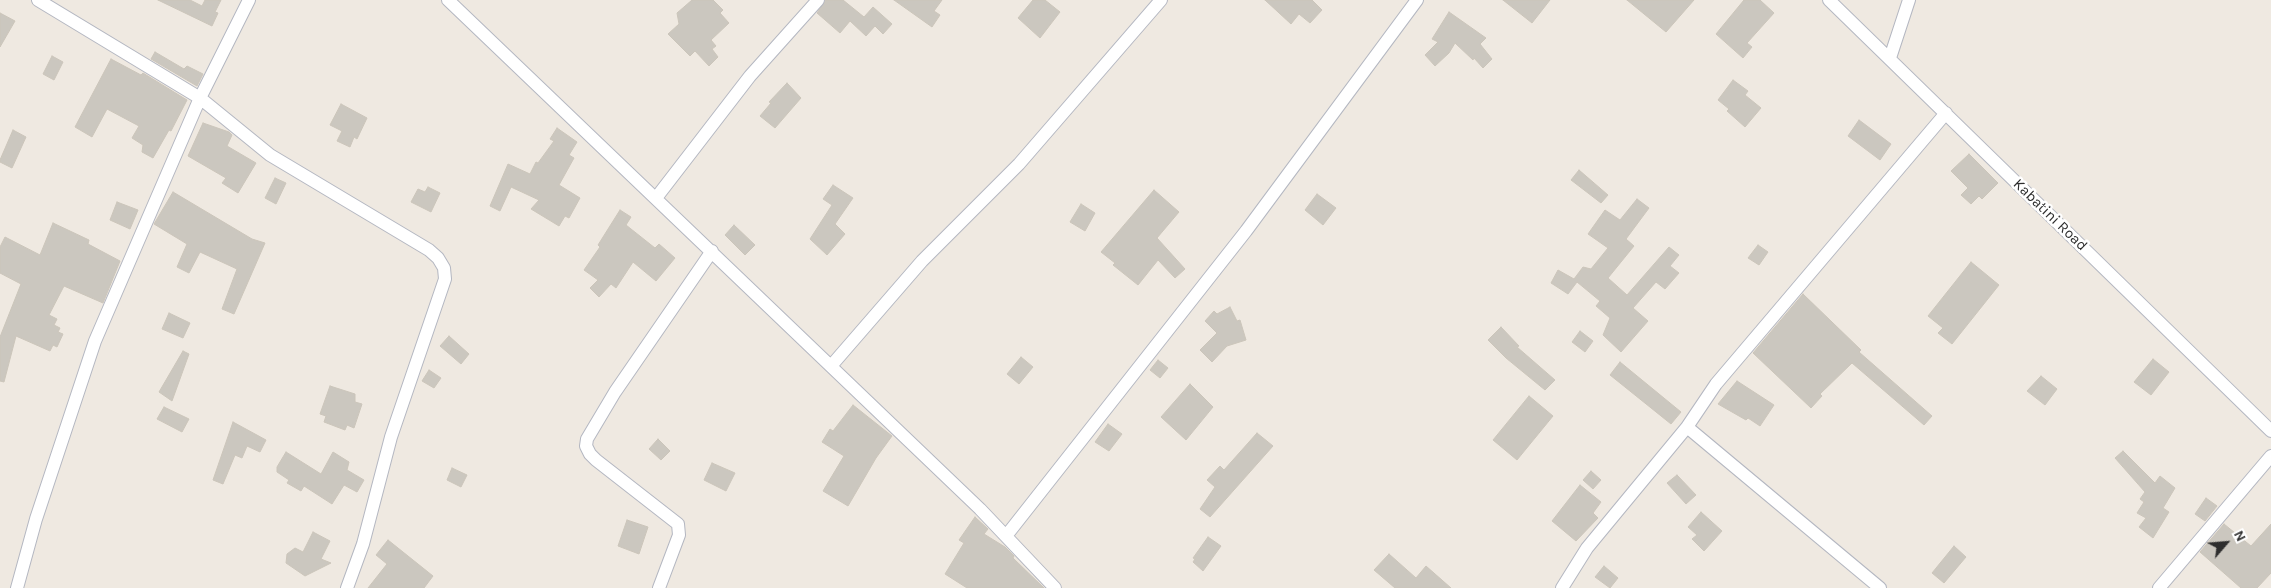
<!DOCTYPE html>
<style>
body{margin:0}
#map{position:relative;width:2271px;height:588px;overflow:hidden;background:#efe9e1;font-family:Karla,sans-serif}
canvas{display:block}
.north{position:absolute;left:2201px;top:518px;width:50px;height:50px;-webkit-text-stroke:4px #fff;paint-order:stroke;rotate:63deg;font-size:14px;font-weight:700;line-height:20px;text-align:center;color:#2e2e2e}
.north::after{content:'';display:block;margin:auto;width:18px;height:22px;background:#2e2e2e;clip-path:polygon(50% 0,100% 100%,50% 72%,0 100%)}
</style>
<div id="map">
<canvas width="2271" height="588"></canvas>
<div class="north">N</div>
</div>
<script>
const context = document.querySelector('canvas').getContext('2d');
context.lineJoin = 'round';
function paint(path, color) { context.fillStyle = color; context.fill(path, 'evenodd'); }
const poly = rows => new Path2D(rows.map(r => 'M' + r).join(''));
function strokePath(path, color, width, dash) { context.strokeStyle = color; context.lineWidth = width; context.lineCap = dash ? 'butt' : 'round'; context.setLineDash(dash || []); context.stroke(path); }
function write(font, color, halo, rows, align = 'center') {
  context.font = font + ' Karla,sans-serif'; context.lineWidth = 5; context.setLineDash([]); context.textBaseline = 'middle'; context.strokeStyle = halo; context.fillStyle = color; for (const [text, x, y, turn = 0] of rows) {
    context.save(); context.translate(x, y); context.rotate((+turn || 0) * Math.PI / 180); context.textAlign = isNaN(turn) ? turn : align; if (halo) context.strokeText(text, 0, 0); context.fillText(text, 0, 0); context.restore();
  }
}
const building = poly([
 [158,0,190,0,202,6,205,0,221,0,215,12,218,13,212,26,158,0],
 [692,0,713,0,723,10,720,13,729,23,711,40,716,46,712,49,718,57,709,66,695,51,690,56,668,34,679,24,677,13,692,0],
 [826,0,843,0,864,17,873,7,892,24,883,34,875,26,866,36,850,21,840,33,817,13,826,0],
 [894,0,942,0,934,11,940,15,932,27,894,0],
 [1033,0,1045,0,1060,12,1040,38,1018,18,1033,0],
 [1265,0,1312,0,1322,10,1310,23,1299,14,1291,24,1265,0],
 [1503,0,1550,0,1532,23,1503,0],
 [1627,0,1694,0,1666,32,1627,0],
 [1744,0,1760,0,1774,13,1747,43,1752,47,1743,58,1716,34,1744,0],
 [1449,12,1486,38,1480,44,1492,59,1483,68,1474,58,1473,60,1455,43,1449,53,1435,66,1425,55,1438,42,1432,39,1449,12],
 [0,13,15,21,0,47,0,13],
 [155,52,184,69,187,66,203,74,197,86,151,59,155,52],
 [52,56,63,62,54,80,43,74,52,56],
 [111,59,141,75,143,73,187,100,171,131,169,130,153,158,142,152,143,145,132,138,139,126,107,109,92,137,75,127,111,59],
 [1733,80,1748,91,1745,95,1761,108,1745,127,1727,111,1729,109,1718,100,1733,80],
 [787,83,801,98,775,128,760,116,771,103,769,102,787,83],
 [341,104,367,118,357,139,354,137,350,147,337,141,342,131,330,125,341,104],
 [1859,120,1891,144,1880,160,1848,136,1859,120],
 [203,123,229,132,232,135,227,146,256,163,238,193,222,183,226,178,188,156,203,123],
 [557,128,577,142,569,155,574,158,559,185,580,198,569,218,565,216,559,226,531,209,539,200,511,187,500,211,490,206,508,164,530,174,536,162,538,163,554,141,550,139,557,128],
 [13,130,26,137,12,168,0,162,0,160,13,130],
 [1969,154,1998,183,1982,199,1979,196,1971,204,1961,195,1968,188,1951,171,1969,154],
 [1579,170,1608,195,1601,203,1571,180,1579,170],
 [275,178,286,183,276,204,265,198,275,178],
 [833,185,853,198,835,224,845,234,827,255,810,239,832,205,823,199,833,185],
 [428,187,440,193,431,212,411,202,418,189,425,192,428,187],
 [1154,190,1179,212,1157,238,1185,269,1175,278,1158,260,1138,285,1113,265,1115,263,1101,252,1154,190],
 [173,192,252,239,265,243,234,314,222,309,237,269,200,252,189,273,177,267,187,244,154,224,173,192],
 [1317,194,1336,208,1323,225,1305,210,1317,194],
 [1637,199,1649,208,1626,239,1634,246,1608,278,1627,295,1669,247,1679,255,1670,266,1679,273,1665,289,1656,282,1633,308,1648,321,1621,352,1603,335,1610,318,1596,306,1600,301,1577,282,1568,294,1551,283,1558,270,1574,279,1583,267,1591,269,1608,248,1588,234,1605,210,1620,220,1637,199],
 [117,202,138,210,130,229,110,220,117,202],
 [1081,204,1095,213,1085,231,1070,222,1081,204],
 [620,210,631,217,626,225,655,248,659,244,675,258,656,281,633,262,616,288,611,284,599,297,590,288,598,280,584,270,600,247,598,245,620,210],
 [53,223,89,240,88,244,120,261,103,303,64,286,49,315,57,319,54,325,60,328,58,332,63,334,57,347,53,345,50,351,16,336,4,382,0,381,0,337,21,284,0,273,0,247,5,237,40,255,53,223],
 [734,225,755,245,745,255,725,235,734,225],
 [1758,245,1768,252,1759,265,1748,258,1758,245],
 [1971,262,1999,285,1952,344,1938,333,1943,328,1928,316,1971,262],
 [1803,294,1861,350,1859,352,1932,416,1924,425,1852,363,1820,394,1822,396,1811,408,1753,353,1803,294],
 [1230,307,1237,321,1240,320,1246,340,1227,346,1212,362,1200,350,1217,333,1205,321,1214,311,1217,314,1230,307],
 [169,313,190,323,183,338,162,329,169,313],
 [1501,327,1519,346,1517,347,1555,380,1545,390,1506,358,1488,340,1501,327],
 [1580,331,1593,341,1585,352,1572,342,1580,331],
 [449,336,469,354,461,364,440,346,449,336],
 [183,351,189,354,172,401,159,392,183,351],
 [1021,357,1033,367,1019,384,1007,374,1021,357],
 [2153,359,2169,372,2151,395,2134,382,2153,359],
 [1158,360,1168,368,1160,378,1150,370,1158,360],
 [1620,362,1681,412,1671,424,1610,375,1620,362],
 [429,370,441,378,434,388,422,381,429,370],
 [2041,376,2057,389,2045,405,2027,391,2041,376],
 [1737,381,1774,405,1760,426,1748,418,1746,420,1718,404,1737,381],
 [1190,384,1213,407,1186,440,1161,417,1190,384],
 [330,386,355,394,355,402,362,404,354,428,347,425,345,430,324,422,326,416,320,414,330,386],
 [1529,396,1553,416,1517,460,1493,440,1529,396],
 [853,405,892,436,876,458,848,506,823,491,844,456,822,442,830,429,833,431,853,405],
 [164,407,189,419,182,432,157,419,164,407],
 [233,422,266,440,260,452,247,446,242,458,235,455,223,484,213,480,233,422],
 [1108,424,1122,434,1109,451,1095,442,1108,424],
 [1257,433,1273,446,1210,517,1200,509,1215,487,1207,480,1220,466,1224,470,1257,433],
 [658,439,670,451,661,460,649,449,658,439],
 [2123,451,2155,483,2160,476,2175,488,2163,508,2169,512,2153,538,2139,527,2146,518,2137,513,2144,502,2140,499,2145,492,2115,458,2123,451],
 [286,452,321,474,333,452,349,462,347,470,364,480,357,492,344,485,332,504,304,486,301,491,287,483,289,480,277,472,277,467,286,452],
 [712,463,735,473,726,491,704,480,712,463],
 [452,468,467,475,461,487,447,480,452,468],
 [1591,471,1601,480,1593,489,1583,480,1591,471],
 [1677,475,1696,495,1686,504,1667,483,1677,475],
 [1580,485,1601,502,1593,513,1598,518,1576,541,1552,521,1580,485],
 [2206,498,2217,506,2205,521,2195,514,2206,498],
 [1701,512,1722,531,1704,551,1692,539,1697,535,1688,527,1701,512],
 [975,517,988,529,984,534,1005,547,1014,556,1013,558,1044,588,967,588,945,574,964,543,959,540,975,517],
 [627,520,648,527,639,554,618,546,627,520],
 [2224,524,2251,546,2271,524,2271,573,2257,588,2241,588,2200,552,2224,524],
 [313,532,330,541,321,559,331,563,305,576,286,563,287,554,295,548,303,552,313,532],
 [1208,537,1221,546,1203,571,1193,562,1195,559,1193,558,1208,537],
 [388,540,433,576,424,588,368,588,387,564,376,555,388,540],
 [1954,546,1966,557,1944,583,1932,573,1954,546],
 [1389,554,1416,578,1426,566,1451,588,1395,588,1374,570,1389,554],
 [1604,566,1618,578,1610,588,1595,577,1604,566]
]);
paint(building, '#cbc7bf');
strokePath(building, '#cbc5ba', 1);
const minor = poly([
 [38,0,200,98,270,155,429,250,438,258,444,268,445,279,391,437,363,544,347,588],
 [448,0,980,509,1055,588],
 [1829,0,2271,431],
 [1890,58,1909,0],
 [656,198,750,76,818,0],
 [831,366,922,261,1019,164,1161,0],
 [1687,427,1880,588],
 [1006,536,1246,231,1417,0],
 [17,588,36,519,95,341,200,98,249,0],
 [659,588,679,535,678,524,596,460,590,454,586,446,587,439,615,392,712,251],
 [1562,588,1587,548,1687,427,1716,384,1946,113],
 [2159,588,2271,456]
]);
strokePath(minor, '#b4b7c1', 14);
strokePath(minor, '#fff', 12);
write('15px', '#2e2e2e', '#fff', [
 ["Kabatini Road",2050,215,44]
]);
</script>
